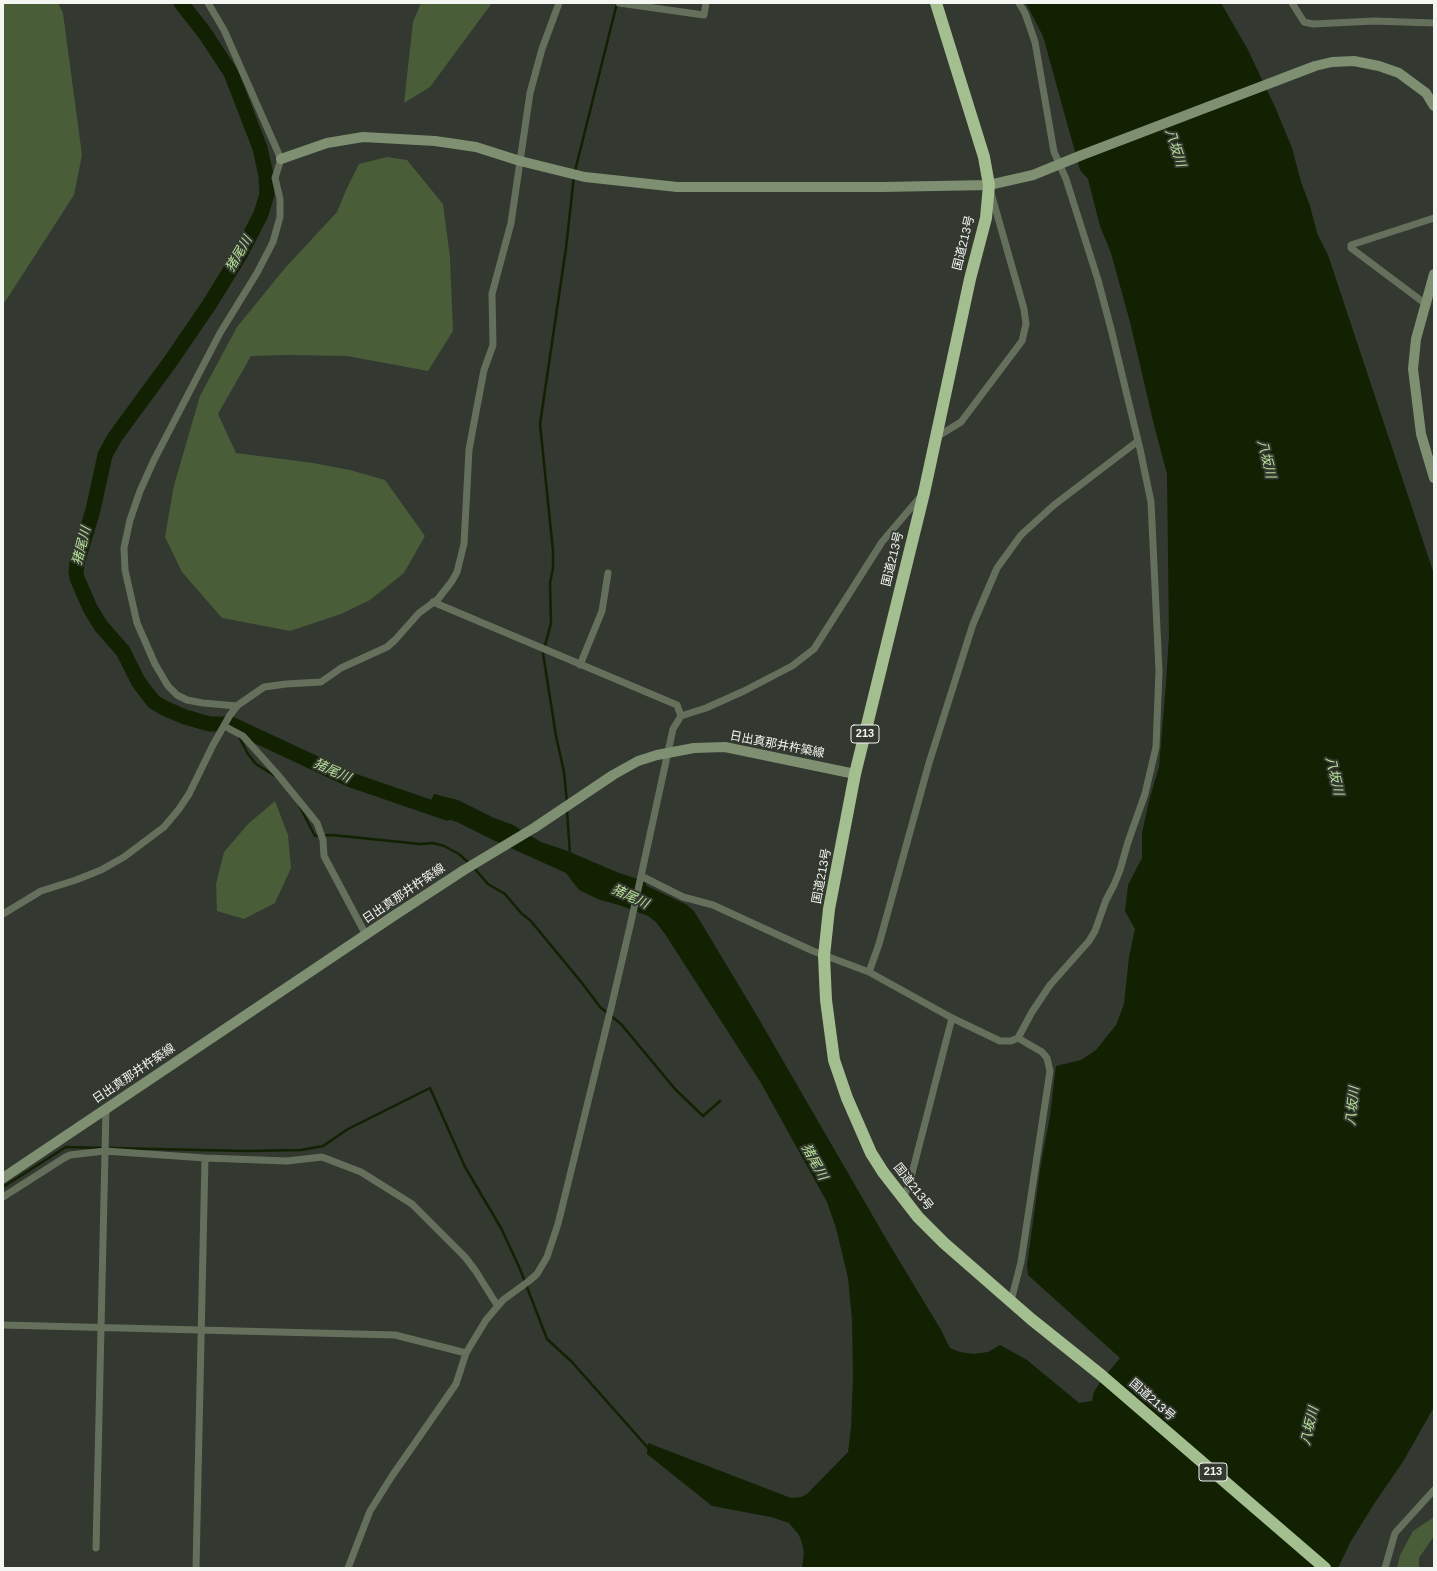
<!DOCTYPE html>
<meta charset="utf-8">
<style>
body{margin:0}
#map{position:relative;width:1437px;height:1571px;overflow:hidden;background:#333830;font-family:Arial,sans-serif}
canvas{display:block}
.frame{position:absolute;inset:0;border:4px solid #f3f6f1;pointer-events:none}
</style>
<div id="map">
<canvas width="1437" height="1571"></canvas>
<div class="frame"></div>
</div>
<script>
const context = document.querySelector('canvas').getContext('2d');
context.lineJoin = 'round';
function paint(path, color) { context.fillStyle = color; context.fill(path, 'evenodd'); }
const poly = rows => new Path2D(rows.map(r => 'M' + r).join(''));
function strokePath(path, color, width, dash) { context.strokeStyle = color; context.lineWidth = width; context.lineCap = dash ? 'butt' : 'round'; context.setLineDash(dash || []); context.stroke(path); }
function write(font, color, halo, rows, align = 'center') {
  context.font = font + ' Arial,"Noto Sans JP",sans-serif'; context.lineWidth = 4; context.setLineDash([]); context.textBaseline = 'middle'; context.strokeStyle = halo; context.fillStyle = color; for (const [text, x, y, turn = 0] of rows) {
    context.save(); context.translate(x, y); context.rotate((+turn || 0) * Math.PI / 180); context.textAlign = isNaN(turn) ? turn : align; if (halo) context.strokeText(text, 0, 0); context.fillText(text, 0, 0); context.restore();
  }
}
paint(poly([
 [3,3,58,3,63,13,82,155,74,195,3,305],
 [421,3,492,3,430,87,404,103,413,22],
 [387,157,407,160,443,204,450,257,453,331,428,371,347,356,288,355,251,356,218,414,236,453,313,463,350,470,385,480,425,536,404,573,370,600,341,614,290,631,222,618,182,572,165,537,174,485,200,396,237,327,285,268,337,212,347,188,359,164],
 [275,801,288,835,291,868,275,903,244,919,217,911,216,884,224,852,248,824],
 [1434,1517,1434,1536,1419,1558,1419,1568,1397,1568,1400,1555,1413,1531]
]), '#485d38');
paint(poly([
 [1026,3,1221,3,1247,48,1275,107,1292,148,1301,182,1310,206,1317,233,1328,255,1434,574,1434,1407,1404,1460,1374,1504,1351,1541,1338,1568,802,1568,804,1553,802,1543,799,1535,789,1523,771,1517,712,1506,647,1454,648,1443,791,1498,801,1497,807,1494,848,1452,851,1427,853,1377,852,1320,848,1278,836,1228,827,1202,761,1083,665,934,656,922,648,916,619,905,600,900,579,890,566,873,493,840,457,822,426,811,434,794,458,800,494,818,513,825,541,842,565,850,619,873,644,881,647,886,687,905,694,911,700,921,756,1014,885,1237,941,1330,950,1348,960,1352,974,1354,988,1352,1000,1345,1027,1360,1079,1403,1092,1401,1094,1392,1101,1381,1120,1358,1028,1275,1027,1265,1041,1164,1050,1116,1056,1066,1081,1060,1096,1050,1116,1025,1124,1004,1129,957,1135,929,1125,911,1128,885,1142,858,1142,833,1149,801,1159,767,1166,683,1169,636,1167,474,1154,425,1130,322,1111,253,1100,226,1088,179,1080,170,1043,36]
]), '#112102');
strokePath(poly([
 [575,171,617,3],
 [239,737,248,754,256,764,275,776],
 [567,803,564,772,556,736,543,653,551,623,550,583,553,568,553,551,540,424,566,248,574,176],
 [299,805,315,836,332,835,420,844,433,843,444,846,459,854,470,864],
 [567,810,570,855],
 [474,868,488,884,505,894,522,914,530,920,582,983,600,1007,621,1024,675,1089,703,1116,720,1101],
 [110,1148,246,1151,301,1150,323,1146,348,1129,430,1088,465,1167,501,1228,520,1269,547,1339,572,1362,649,1449],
 [3,1187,66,1147,105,1148]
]), '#112102', 2.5);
strokePath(poly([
 [181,3,204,32,231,73,260,148,266,175,267,194,261,214,241,253,209,305,170,362,115,437,105,455,93,510,77,563,76,572,77,578,90,608,101,626,123,651,138,681,146,692,154,702,164,708,185,717,199,721,210,724,231,724,351,780,447,813]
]), '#112102', 15);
strokePath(poly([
 [208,3,224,30,281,159,275,178,280,199,280,217,273,242,257,273,220,333,154,460,140,491,130,520,124,548,125,570,137,623,155,664,168,686,177,695,187,700,203,703,237,706],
 [619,3,704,15,706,3],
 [1292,3,1304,22,1313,24,1374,21,1434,23],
 [1427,305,1351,248,1351,245,1434,218],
 [935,438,961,422,1022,341,1026,324,1024,309,991,193],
 [433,602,677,705,681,716],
 [580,665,602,611,608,573],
 [224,726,243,736,278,775,317,823,323,840,324,856,366,935],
 [641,876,683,897,713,905,813,951,869,972,952,1018,1000,1041,1011,1041,1018,1038,1032,1012,1050,985,1089,941,1095,931,1106,900,1114,885,1120,870,1128,842,1145,794,1156,747,1159,671,1151,502,1140,449,1111,329,1098,280,1066,179,1054,152,1035,42,1025,13,1019,3],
 [3,914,41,891,76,880,101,870,124,857,164,827,179,809,189,794,213,745,230,715,238,705,264,687,286,684,321,682,341,668,387,647,395,640,419,613,438,599,452,581,457,572,464,544,469,450,473,428,484,370,493,345,492,294,511,223,530,93,542,49,559,3],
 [869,972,879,944,929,763,973,624,997,568,1021,535,1054,505,1138,441],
 [3,1197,64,1158,70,1155,105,1151,205,1158,287,1161,322,1157,361,1172,412,1204,465,1257,475,1270,497,1305],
 [903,1198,909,1185,952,1018],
 [1011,1301,1021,1262,1050,1071,1047,1058,1042,1052,1018,1038],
 [3,1325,395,1335,466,1353],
 [96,1548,106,1109],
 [196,1568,205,1158],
 [348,1568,370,1511,392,1476,456,1384,466,1353,486,1320,503,1300,529,1281,537,1274,547,1257,558,1224,611,1008,631,922,673,729,681,716,706,708,744,691,792,666,814,649,882,542,921,496],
 [1385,1568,1395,1533,1434,1490]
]), '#65705c', 7);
strokePath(poly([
 [281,159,327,143,363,137,435,141,476,147,520,161,585,177,677,187,882,187,989,185,1033,175,1082,155,1315,66,1332,62,1354,61,1379,66,1399,73,1426,93,1434,106],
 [1434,274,1416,339,1413,369,1421,434,1434,478],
 [3,1178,395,915,464,870,534,828,613,775,638,761,657,755,694,748,725,747,855,774]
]), '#7e9071', 10);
strokePath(poly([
 [936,3,984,157,989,185,986,218,970,279,924,493,855,774,829,909,824,956,826,1000,834,1060,847,1098,871,1153,883,1172,918,1217,944,1243,1031,1319,1101,1375,1325,1568]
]), '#a3bf8f', 12);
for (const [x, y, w] of [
 [865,734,28],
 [1213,1472,28]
]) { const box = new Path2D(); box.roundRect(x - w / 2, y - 9, w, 18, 3); context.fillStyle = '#333830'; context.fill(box); strokePath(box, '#f3f6f1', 1); }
write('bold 11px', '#f3f6f1', null, [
 ["213",865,734],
 ["213",1213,1472]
]);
write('12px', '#f3f6f1', '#333830', [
 ["国道213号",964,243,-76],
 ["国道213号",893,559,-76],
 ["日出真那井杵築線",777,745,11],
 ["国道213号",822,876,-79],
 ["日出真那井杵築線",404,894,-34],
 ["日出真那井杵築線",134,1074,-34],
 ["国道213号",913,1187,52],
 ["国道213号",1152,1400,41]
]);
write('italic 13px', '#b7e098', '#333830', [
 ["八坂川",1175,148,72],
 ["猪尾川",239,254,-60],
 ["八坂川",1266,459,76],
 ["猪尾川",82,546,-76],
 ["猪尾川",332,771,24],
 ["八坂川",1334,776,77],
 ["猪尾川",630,897,25],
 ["八坂川",1353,1106,-84],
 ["猪尾川",814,1162,61],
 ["八坂川",1310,1426,-77]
]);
</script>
